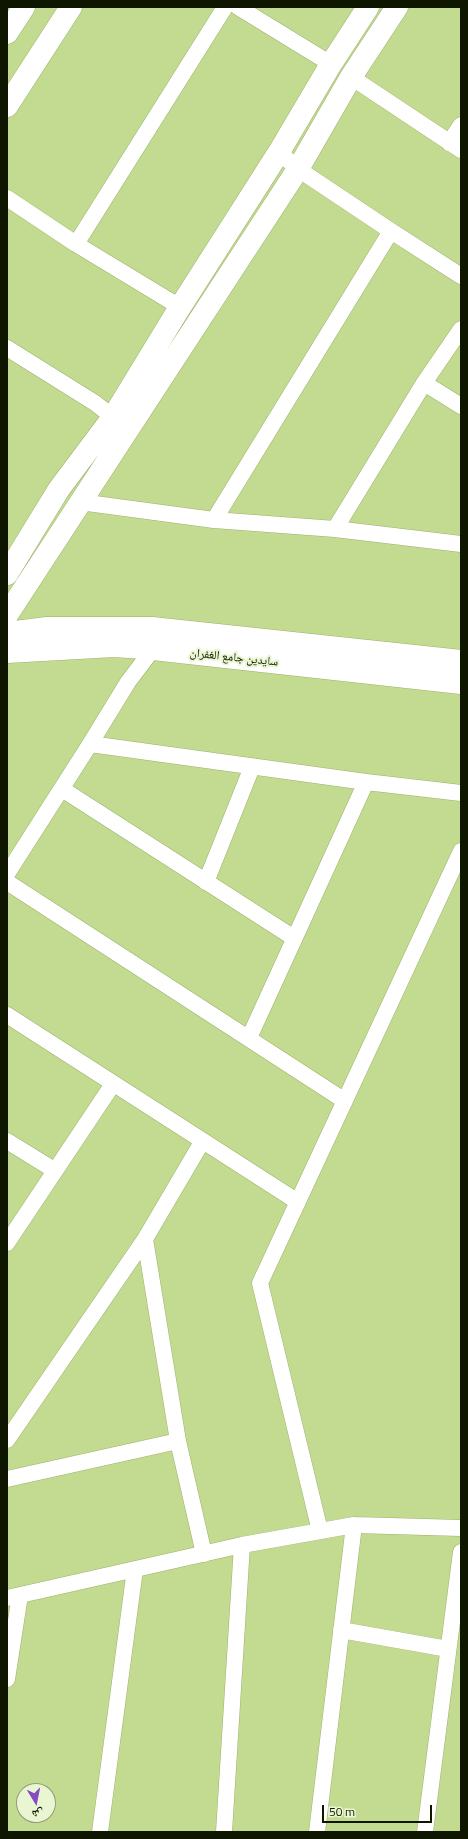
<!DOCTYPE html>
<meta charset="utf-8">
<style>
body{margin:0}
#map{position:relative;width:468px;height:1839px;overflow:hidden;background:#c3db91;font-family:"Titillium Web","Noto Naskh Arabic",sans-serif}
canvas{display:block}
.frame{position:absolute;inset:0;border:8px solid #0f1600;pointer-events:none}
.north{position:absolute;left:16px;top:1783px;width:40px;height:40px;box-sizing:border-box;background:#eaf6d2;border:1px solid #929c7e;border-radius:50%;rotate:170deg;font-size:11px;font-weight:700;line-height:16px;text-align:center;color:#0f1600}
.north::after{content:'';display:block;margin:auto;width:14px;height:18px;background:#854cc3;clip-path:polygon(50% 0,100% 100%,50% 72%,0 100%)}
.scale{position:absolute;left:322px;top:1805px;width:110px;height:18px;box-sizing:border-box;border:2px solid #0f1600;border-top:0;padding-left:5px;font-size:12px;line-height:14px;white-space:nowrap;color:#0f1600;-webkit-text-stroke:3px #eaf6d2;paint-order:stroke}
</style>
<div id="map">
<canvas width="468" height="1839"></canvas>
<div class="frame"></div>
<div class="north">ش</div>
<div class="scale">50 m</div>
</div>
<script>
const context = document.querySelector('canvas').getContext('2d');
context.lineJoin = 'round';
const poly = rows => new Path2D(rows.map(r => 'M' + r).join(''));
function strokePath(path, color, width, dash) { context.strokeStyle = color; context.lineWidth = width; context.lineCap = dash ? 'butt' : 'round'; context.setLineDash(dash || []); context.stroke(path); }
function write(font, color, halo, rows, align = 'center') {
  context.font = font + ' "Titillium Web","Noto Naskh Arabic",sans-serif'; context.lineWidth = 4; context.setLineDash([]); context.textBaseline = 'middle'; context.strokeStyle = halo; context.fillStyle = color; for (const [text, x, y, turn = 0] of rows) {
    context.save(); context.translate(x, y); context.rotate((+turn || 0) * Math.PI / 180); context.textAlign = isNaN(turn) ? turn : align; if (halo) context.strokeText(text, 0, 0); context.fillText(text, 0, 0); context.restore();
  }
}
const street = poly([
 [238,7,331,64],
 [351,77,461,150],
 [449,143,461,125],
 [279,152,298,169,391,231,461,276],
 [7,198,76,244,180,307],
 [76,244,225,7],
 [7,348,95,403,113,417],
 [424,383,461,406],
 [80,502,214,520,335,529,461,544],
 [214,520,391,231],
 [335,529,424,383,461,329],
 [90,744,366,782,461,793],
 [62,789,294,938],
 [7,874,90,744,128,682,153,649],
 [7,882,345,1101],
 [206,882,252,767],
 [7,1015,298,1202],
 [249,1038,366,782],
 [7,1141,54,1170],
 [145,1239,178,1441,204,1554],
 [7,1243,113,1084],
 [7,1440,145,1239,202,1142],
 [7,1479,178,1441],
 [320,1531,260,1283,461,851],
 [7,1598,242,1545,354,1525,461,1528],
 [341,1630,448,1649],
 [7,1679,20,1595],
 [100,1832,135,1569],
 [224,1832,242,1545],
 [317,1832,354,1525],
 [425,1832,461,1552]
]);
const secondary = poly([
 [7,33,24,7],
 [7,106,71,7],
 [7,574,59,489,113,417,177,312,279,152,331,64,368,7],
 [7,615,298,169,351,77,397,7],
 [7,633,47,628,152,628,461,661],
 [7,652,114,646,144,648,461,683]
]);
strokePath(street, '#9cb26a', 17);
strokePath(secondary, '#9cb26a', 23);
strokePath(street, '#fff', 16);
strokePath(secondary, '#fff', 22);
write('12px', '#0f1600', '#eaf6d2', [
 ["سايدين جامع الغفران",234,658,6]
]);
</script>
